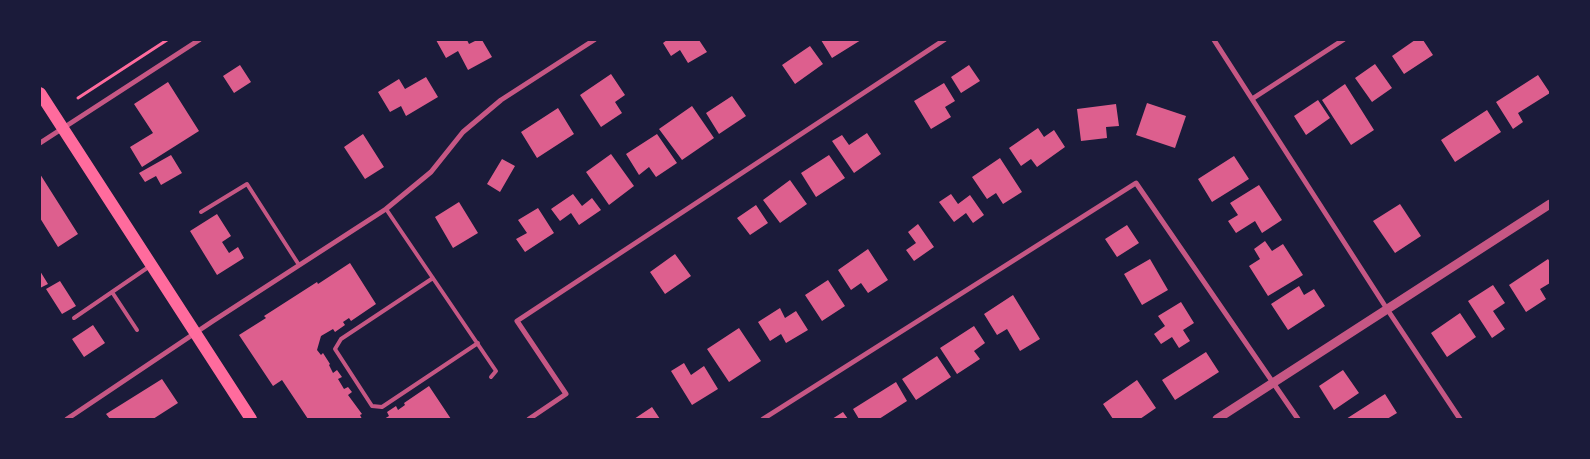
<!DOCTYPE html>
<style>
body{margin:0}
#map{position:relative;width:1590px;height:459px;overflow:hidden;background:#1b1b3a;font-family:Cabin,sans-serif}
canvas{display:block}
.frame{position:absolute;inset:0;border:41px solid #1b1b3a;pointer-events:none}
</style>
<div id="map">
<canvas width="1590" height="459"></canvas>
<div class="frame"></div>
</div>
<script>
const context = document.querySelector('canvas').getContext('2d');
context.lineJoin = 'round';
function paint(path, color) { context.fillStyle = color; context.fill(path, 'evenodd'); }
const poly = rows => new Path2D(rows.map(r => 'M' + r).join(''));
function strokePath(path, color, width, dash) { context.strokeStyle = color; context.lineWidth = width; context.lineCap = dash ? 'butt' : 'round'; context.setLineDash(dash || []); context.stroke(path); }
paint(poly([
 [436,40,451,40,452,41,467,40,469,44,477,40,482,40,492,57,468,70,458,51,446,58],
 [667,40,699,40,707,52,688,63,680,50,671,56,663,43],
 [821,40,861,40,832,58],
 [1415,40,1423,40,1433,55,1404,74,1392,56],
 [810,46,823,64,795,84,782,65],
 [1375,64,1392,88,1372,102,1355,78],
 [240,65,251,82,234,93,223,76],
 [969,65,980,81,961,93,951,77],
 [611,74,625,95,615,102,622,113,601,127,580,95],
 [1538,75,1550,93,1518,113,1523,122,1513,129,1496,102],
 [426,77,438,97,406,116,401,106,390,112,378,92,399,79,405,89],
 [168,82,199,131,142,167,130,147,153,133,134,104],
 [944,83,955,101,945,107,951,117,931,129,914,101],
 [1345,84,1374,130,1351,145,1322,100],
 [732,96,746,116,719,134,706,113],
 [1318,100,1330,118,1306,135,1294,116],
 [1147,103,1186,116,1175,148,1136,135],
 [1116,104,1119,126,1106,127,1107,138,1081,141,1077,109],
 [692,106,714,138,682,160,659,129],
 [558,108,574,134,537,158,521,132],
 [1487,110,1501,132,1455,162,1441,140],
 [1038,128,1044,137,1054,130,1065,147,1037,167,1031,159,1021,166,1009,148],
 [867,133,881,154,854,173,832,141,842,135,849,145],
 [363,134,384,167,365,179,344,147],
 [657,134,677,163,656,177,649,167,639,175,626,154],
 [611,154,634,186,609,205,586,172],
 [171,155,182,173,161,185,156,176,145,182,139,173],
 [829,155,845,178,816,197,801,173],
 [1234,156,1249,179,1212,202,1198,179],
 [1000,158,1022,192,1003,204,996,193,987,199,972,177],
 [502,159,515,166,500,192,487,184],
 [40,174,78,234,58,247,40,218],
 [790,180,807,204,780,223,763,200],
 [1259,185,1282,220,1262,233,1255,221,1236,233,1228,221,1238,215,1230,203],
 [573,194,582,206,592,198,601,210,579,225,571,213,560,221,551,209],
 [951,194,958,204,970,195,984,215,973,223,966,213,954,222,939,202],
 [459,202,478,233,453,248,435,217],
 [1400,204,1421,236,1395,253,1373,221],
 [756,205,768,223,750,235,737,218],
 [538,208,554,233,525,252,516,239,527,233,518,220],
 [217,214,231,236,222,242,229,253,238,247,244,258,217,275,190,231],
 [918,224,934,247,914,261,906,250,916,243,908,232],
 [1127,225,1139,243,1117,257,1105,239],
 [1265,241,1272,251,1283,244,1303,275,1268,296,1249,266,1260,259,1254,249],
 [868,249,888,280,868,293,861,283,851,290,838,270],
 [675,254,691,276,665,294,650,272],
 [1150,259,1168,290,1142,305,1124,274],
 [1548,259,1550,262,1550,283,1540,289,1546,299,1526,312,1509,285],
 [350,263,376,304,351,321,349,318,343,322,345,325,335,332,333,329,321,336,317,350,321,355,323,353,330,364,329,365,333,373,337,370,342,377,338,379,344,389,348,387,352,392,348,395,362,414,360,415,362,419,308,419,282,380,273,386,239,335,266,318,264,316,317,282,318,284],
 [40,271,48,284,40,288],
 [828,280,845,306,822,321,805,295],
 [60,281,76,306,62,314,46,289],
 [1493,285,1505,303,1493,311,1505,329,1492,338,1468,301],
 [1299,286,1304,295,1314,289,1325,306,1288,330,1271,304],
 [1013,295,1040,339,1020,351,1007,329,997,335,984,314],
 [1181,302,1194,323,1183,330,1190,341,1179,348,1172,337,1161,344,1154,334,1165,326,1158,316],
 [780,308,785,318,796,311,808,330,786,343,781,334,770,341,758,322],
 [1460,313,1476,337,1447,357,1431,333],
 [93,325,105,343,84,357,72,339],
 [974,326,985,343,974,351,980,359,957,374,940,348],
 [739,328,761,361,729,382,707,349],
 [1206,352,1219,372,1175,400,1162,380],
 [937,356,951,377,916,400,902,379],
 [684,363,691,375,704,366,718,389,692,405,671,371],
 [1343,370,1359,393,1334,410,1319,386],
 [162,379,178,403,153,419,110,419,106,414],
 [1137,380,1156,408,1140,419,1113,419,1103,404],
 [896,382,907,401,879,419,859,419,853,409],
 [429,386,451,419,384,419,389,416,387,412,396,406,398,410,405,405,404,403],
 [1385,394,1397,413,1387,419,1346,419],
 [652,407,660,419,634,419],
 [843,412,848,419,832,419]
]), '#dd5f8e');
strokePath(poly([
 [78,98,167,40]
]), '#ff6b9d', 3);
strokePath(poly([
 [386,209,496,371,491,377],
 [201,212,247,184,299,265],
 [433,278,341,339,335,349,372,406,382,407,478,343],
 [112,292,137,330],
 [74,318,150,266]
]), '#c65784', 4);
strokePath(poly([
 [1214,40,1387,309,1460,419],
 [1252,99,1343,40],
 [40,143,199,40],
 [67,419,213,321,386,209,431,172,463,132,501,100,594,40],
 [529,419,566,394,517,321,944,40],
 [763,419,1136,183,1298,419]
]), '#c65784', 5);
strokePath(poly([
 [1217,419,1550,204]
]), '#c65784', 9);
strokePath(poly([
 [40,93,251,419]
]), '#ff6b9d', 12);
</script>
